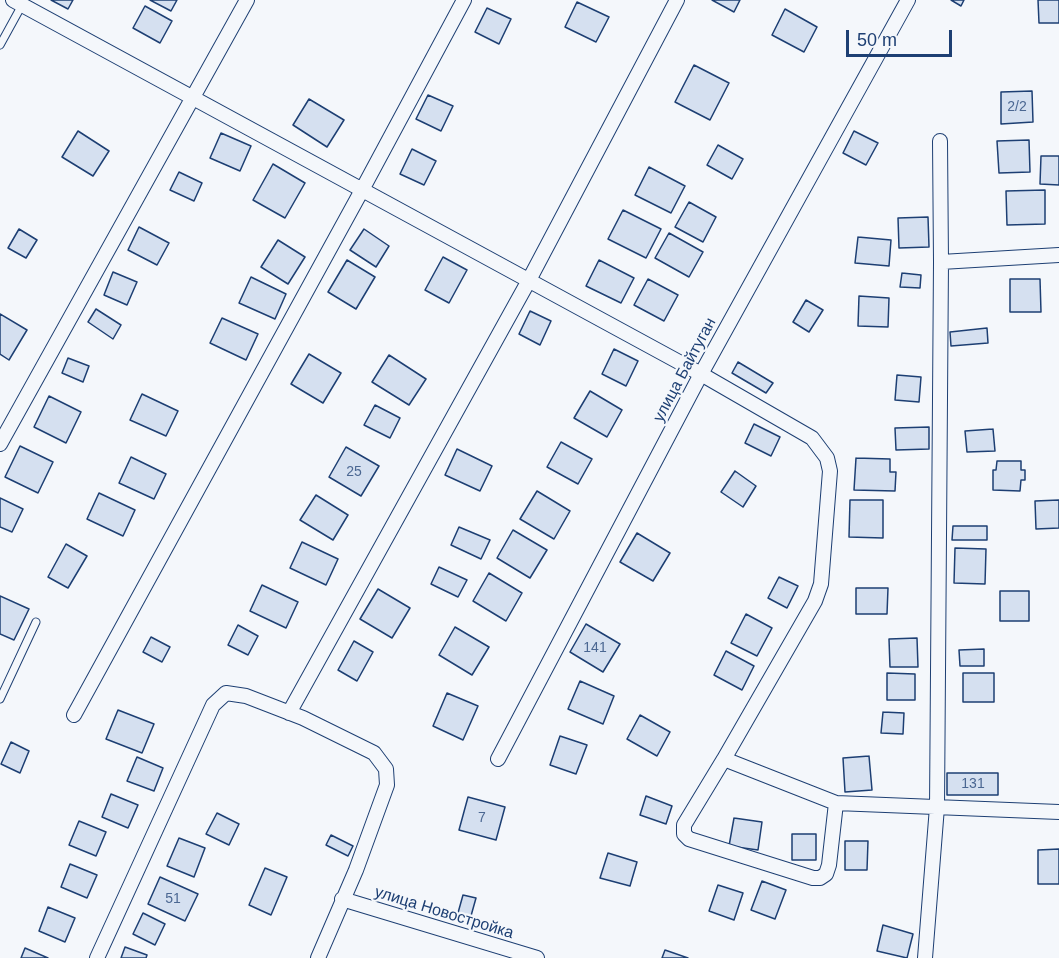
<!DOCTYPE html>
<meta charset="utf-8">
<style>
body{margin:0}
#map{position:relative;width:1059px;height:958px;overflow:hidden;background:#f4f7fb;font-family:Helvetica,sans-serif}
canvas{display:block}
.scale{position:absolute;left:846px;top:30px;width:106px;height:27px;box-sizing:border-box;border:3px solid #1d3f73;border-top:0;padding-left:8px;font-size:18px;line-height:21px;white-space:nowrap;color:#1d3f73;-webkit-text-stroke:4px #f4f7fb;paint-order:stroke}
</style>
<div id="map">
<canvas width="1059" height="958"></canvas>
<div class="scale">50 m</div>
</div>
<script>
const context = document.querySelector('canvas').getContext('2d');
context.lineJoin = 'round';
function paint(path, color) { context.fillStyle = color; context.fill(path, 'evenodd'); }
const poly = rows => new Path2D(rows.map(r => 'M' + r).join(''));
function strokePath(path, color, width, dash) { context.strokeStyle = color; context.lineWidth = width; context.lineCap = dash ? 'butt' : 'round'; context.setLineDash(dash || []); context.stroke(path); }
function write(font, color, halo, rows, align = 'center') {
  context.font = font + ' Helvetica,sans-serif'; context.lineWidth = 4.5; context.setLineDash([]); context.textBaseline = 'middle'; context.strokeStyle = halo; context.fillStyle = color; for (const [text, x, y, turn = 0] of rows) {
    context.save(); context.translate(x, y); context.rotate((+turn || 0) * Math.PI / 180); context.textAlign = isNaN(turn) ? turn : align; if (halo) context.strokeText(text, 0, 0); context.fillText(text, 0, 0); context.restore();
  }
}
const building = poly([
 [51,0,73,0,68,9,51,0],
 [150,0,177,0,171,11,150,0],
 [712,0,740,0,734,12,712,0],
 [951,0,964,0,961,6,951,0],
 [1038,0,1059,0,1059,23,1039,23,1038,0],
 [577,2,609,17,596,42,565,27,577,2],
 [145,6,172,21,160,43,133,28,145,6],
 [487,8,511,19,499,44,475,32,487,8],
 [785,9,817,27,804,52,772,35,785,9],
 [694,65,729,83,710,120,675,102,694,65],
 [1032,91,1033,122,1001,124,1001,92,1032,91],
 [428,95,453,106,441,131,416,119,428,95],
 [309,99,344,120,327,147,293,125,309,99],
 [78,131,109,151,93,176,62,157,78,131],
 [854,131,878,143,866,165,843,153,854,131],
 [221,133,251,146,240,171,210,158,221,133],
 [1029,140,1030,172,999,173,997,141,1029,140],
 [718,145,743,159,732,179,707,165,718,145],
 [412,149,436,161,424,185,400,174,412,149],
 [1041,156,1059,156,1059,185,1040,184,1041,156],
 [273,164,305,183,285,218,253,200,273,164],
 [649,167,685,186,671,213,635,195,649,167],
 [179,172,202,183,194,201,170,190,179,172],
 [1045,190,1045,224,1007,225,1006,191,1045,190],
 [689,202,716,217,703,242,675,227,689,202],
 [623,210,661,229,646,258,608,239,623,210],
 [928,217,929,247,899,248,898,218,928,217],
 [139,227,169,243,157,265,128,250,139,227],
 [19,229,37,240,26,258,8,248,19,229],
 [364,229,389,246,376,267,350,250,364,229],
 [669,233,703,252,689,277,655,258,669,233],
 [858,237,891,240,889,266,855,263,858,237],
 [278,240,305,257,288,284,261,267,278,240],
 [443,257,467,270,449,303,425,290,443,257],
 [347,260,375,277,356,309,328,292,347,260],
 [599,260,634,278,621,303,586,286,599,260],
 [113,272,137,282,127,305,104,295,113,272],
 [902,273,921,275,920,288,900,287,902,273],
 [251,277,286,294,275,319,239,303,251,277],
 [648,279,678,295,664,321,634,305,648,279],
 [1010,279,1040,279,1041,312,1010,312,1010,279],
 [859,296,889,298,888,327,858,326,859,296],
 [806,300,823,310,809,332,793,322,806,300],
 [96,309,121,325,113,339,88,322,96,309],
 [530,311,551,321,540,345,519,334,530,311],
 [0,314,27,330,9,360,0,354,0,314],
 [222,318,258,334,246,360,210,343,222,318],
 [987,328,988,343,951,346,950,332,987,328],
 [614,349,638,361,626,386,602,374,614,349],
 [309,354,341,373,323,403,291,384,309,354],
 [389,355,426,379,409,405,372,382,389,355],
 [68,358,89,366,83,382,62,373,68,358],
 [738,362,773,383,766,393,732,373,738,362],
 [897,375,921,377,919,402,895,400,897,375],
 [590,391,622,410,607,437,574,418,590,391],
 [142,394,178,411,166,436,130,420,142,394],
 [49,396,81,412,66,443,34,427,49,396],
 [375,405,400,418,390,438,364,425,375,405],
 [754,424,780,437,771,456,745,443,754,424],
 [929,427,929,449,896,450,895,428,929,427],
 [993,429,995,451,967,452,965,431,993,429],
 [561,442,592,459,578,484,547,467,561,442],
 [20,446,53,462,38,493,5,477,20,446],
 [346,447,379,466,361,496,329,477,346,447],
 [457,449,492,466,480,491,445,475,457,449],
 [131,457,166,474,154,499,119,483,131,457],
 [856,458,890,459,890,472,896,472,895,491,854,490,856,458],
 [997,461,1021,461,1021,470,1025,470,1025,480,1021,480,1020,491,993,490,993,470,996,470,997,461],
 [735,471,756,486,743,507,721,492,735,471],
 [537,491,570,511,554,539,520,519,537,491],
 [99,493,135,510,123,536,87,519,99,493],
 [316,495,348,515,333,540,300,520,316,495],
 [0,498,23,509,12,532,0,527,0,498],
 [850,500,883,500,883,538,849,537,850,500],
 [1059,500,1059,528,1036,529,1035,501,1059,500],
 [953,526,987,526,987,540,952,540,953,526],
 [459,527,490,540,481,559,451,545,459,527],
 [513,530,547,550,530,578,497,558,513,530],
 [637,533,670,553,653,581,620,562,637,533],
 [302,542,338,559,326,585,290,568,302,542],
 [66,544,87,556,68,588,48,577,66,544],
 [955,548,986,549,985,584,954,583,955,548],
 [439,567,467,580,458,597,431,584,439,567],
 [489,573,522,593,506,621,473,601,489,573],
 [779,577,798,586,787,608,768,598,779,577],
 [262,585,298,602,286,628,250,611,262,585],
 [856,588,888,588,887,614,856,614,856,588],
 [378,589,410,608,392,638,360,619,378,589],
 [1000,591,1029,591,1029,621,1000,621,1000,591],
 [0,596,29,609,14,640,0,634,0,596],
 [746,614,772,628,757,656,731,643,746,614],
 [586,624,620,644,603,672,570,652,586,624],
 [238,625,258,636,248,655,228,645,238,625],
 [455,627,489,647,472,675,439,655,455,627],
 [151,637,170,647,162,662,143,652,151,637],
 [917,638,918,667,890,667,889,639,917,638],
 [354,641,373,652,357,681,338,670,354,641],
 [984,649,984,666,960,666,959,650,984,649],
 [726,651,754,666,742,690,714,675,726,651],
 [887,673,915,674,915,700,887,700,887,673],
 [963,673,994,673,994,702,963,702,963,673],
 [580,681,614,696,603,724,568,709,580,681],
 [447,693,478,706,463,740,433,726,447,693],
 [118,710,154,724,142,753,106,739,118,710],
 [883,712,904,713,903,734,881,733,883,712],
 [640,715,670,732,657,756,627,739,640,715],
 [560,736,587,745,576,774,550,765,560,736],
 [11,742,29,751,20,773,1,764,11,742],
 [869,756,872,790,845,792,843,758,869,756],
 [137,757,163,768,154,791,127,781,137,757],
 [947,773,998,773,998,795,947,795,947,773],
 [111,794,138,805,128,828,102,817,111,794],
 [646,796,672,806,666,824,640,815,646,796],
 [468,797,505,807,496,840,459,830,468,797],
 [217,813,239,824,229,845,206,834,217,813],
 [734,818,762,822,758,850,729,846,734,818],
 [79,821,106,832,96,856,69,845,79,821],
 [792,834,816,834,816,860,792,860,792,834],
 [331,835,353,846,348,856,326,845,331,835],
 [179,838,205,848,194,877,167,866,179,838],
 [845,841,868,841,867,870,845,870,845,841],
 [1059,849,1059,884,1038,884,1038,850,1059,849],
 [608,853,637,862,630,886,600,878,608,853],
 [70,864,97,875,87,898,61,887,70,864],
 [265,868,287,877,271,915,249,905,265,868],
 [160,877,198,894,185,921,148,904,160,877],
 [762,881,786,890,775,919,751,910,762,881],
 [718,885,743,893,734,920,709,911,718,885],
 [463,895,476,898,469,923,456,920,463,895],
 [48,907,75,918,65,942,39,931,48,907],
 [143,913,165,924,155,945,133,934,143,913],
 [883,925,913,934,907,958,877,951,883,925],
 [125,947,147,955,146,958,121,958,125,947],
 [25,948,48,958,21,958,25,948],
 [665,950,688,958,662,958,665,950]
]);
paint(building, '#d5e0f0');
strokePath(building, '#1d3f73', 1.5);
const lane = poly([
 [0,45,22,5],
 [0,699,36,622]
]);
const street = poly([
 [13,0,701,374,812,438,827,458,830,471,821,584,815,601,724,759,836,803,1059,812],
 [941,262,1059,255],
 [0,444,247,0],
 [289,713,528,282,677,0],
 [74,715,362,190,464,0],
 [498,759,701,374,908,0],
 [724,759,684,825,684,834,689,839,813,878,820,878,826,874,829,865,836,803],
 [342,899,537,958],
 [97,958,213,705,226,693,246,696,303,718,374,753,386,769,387,785,356,870,318,958],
 [925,958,937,807,941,262,940,141]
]);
strokePath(lane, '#1d3f73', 9);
strokePath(street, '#1d3f73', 16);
strokePath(lane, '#f4f7fb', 7);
strokePath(street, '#f4f7fb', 14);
write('14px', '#4b6792', null, [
 ["2/2",1017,107],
 ["25",354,472],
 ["141",595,648],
 ["131",973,784],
 ["7",482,818],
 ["51",173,899]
]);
write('16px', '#1d3f73', '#f4f7fb', [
 ["улица Байтуган",685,370,-62],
 ["улица Новостройка",444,913,17]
]);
</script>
